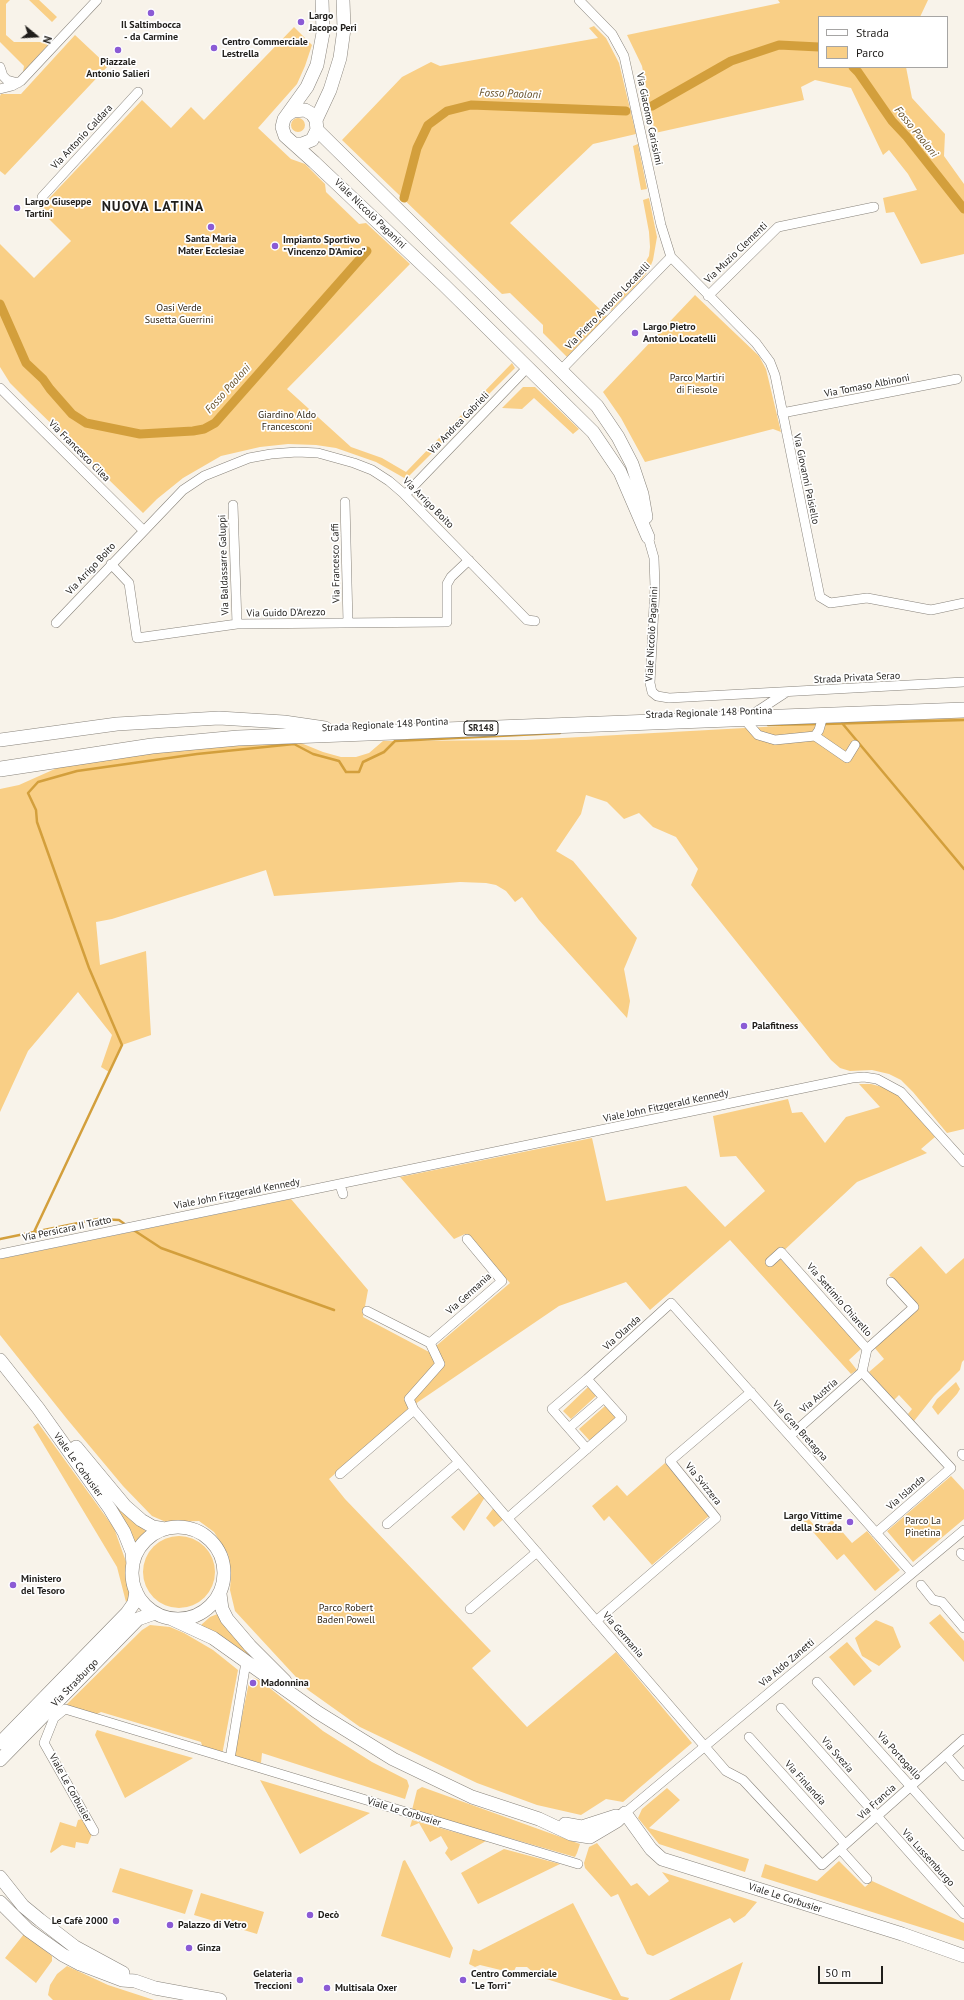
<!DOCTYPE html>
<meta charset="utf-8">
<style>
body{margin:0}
#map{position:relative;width:964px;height:2000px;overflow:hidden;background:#f8f3ea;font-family:"PT Sans",sans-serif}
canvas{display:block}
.legend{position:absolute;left:818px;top:16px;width:130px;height:52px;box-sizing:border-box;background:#fff;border:1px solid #a6a5a4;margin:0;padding:5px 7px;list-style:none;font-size:12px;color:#201e1b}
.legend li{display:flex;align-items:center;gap:8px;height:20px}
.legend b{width:20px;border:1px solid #a6a5a4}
.north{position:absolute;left:16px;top:16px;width:40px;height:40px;-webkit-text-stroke:3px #fff;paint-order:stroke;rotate:108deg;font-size:11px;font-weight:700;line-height:16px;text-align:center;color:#201e1b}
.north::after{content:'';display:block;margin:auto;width:14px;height:18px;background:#201e1b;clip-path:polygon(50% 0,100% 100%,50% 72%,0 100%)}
.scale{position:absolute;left:818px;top:1966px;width:65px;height:18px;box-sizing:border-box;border:2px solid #201e1b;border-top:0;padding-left:5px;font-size:12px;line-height:14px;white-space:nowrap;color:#201e1b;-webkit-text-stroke:3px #fff;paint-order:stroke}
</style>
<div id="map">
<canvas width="964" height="2000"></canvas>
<ul class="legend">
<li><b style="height:5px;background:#fff"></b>Strada</li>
<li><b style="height:11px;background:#f9cf86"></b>Parco</li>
</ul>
<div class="north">N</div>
<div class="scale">50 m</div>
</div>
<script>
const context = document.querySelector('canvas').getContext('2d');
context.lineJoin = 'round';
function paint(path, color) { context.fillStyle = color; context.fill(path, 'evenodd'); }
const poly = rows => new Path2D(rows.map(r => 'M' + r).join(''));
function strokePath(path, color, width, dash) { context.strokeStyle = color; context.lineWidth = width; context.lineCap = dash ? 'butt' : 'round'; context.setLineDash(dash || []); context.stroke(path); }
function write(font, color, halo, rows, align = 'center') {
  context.font = font + ' "PT Sans",sans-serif'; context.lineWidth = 3.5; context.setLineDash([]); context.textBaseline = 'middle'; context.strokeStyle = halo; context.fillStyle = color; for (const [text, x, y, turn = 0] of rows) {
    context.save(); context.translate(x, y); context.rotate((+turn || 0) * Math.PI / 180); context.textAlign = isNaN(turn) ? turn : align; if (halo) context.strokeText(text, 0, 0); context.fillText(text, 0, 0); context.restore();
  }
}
paint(poly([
 [0,0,10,0,6,4,6,35,14,42,45,42,48,45,23,72,24,66,0,42],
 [29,0,39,0,57,17,52,22],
 [778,0,928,0,920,17,819,17,819,67,906,67,912,98,945,134,944,156,964,184,964,254,921,264,894,212,886,213,883,198,917,190,908,174,889,150,883,155,851,88,815,80,801,87,804,100,655,133,642,66,627,35,780,3],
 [594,26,606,38,619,63,636,134,593,144,510,223,607,316,567,357,543,333,543,325,510,293,502,294,342,140,402,77,431,62,440,66,598,38,589,28],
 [294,27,312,45,305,66,297,84,258,128,291,159,305,164,325,184,326,192,359,224,366,223,410,264,287,389,351,447,382,458,406,472,471,405,474,411,406,479,376,462,336,448,316,445,288,444,260,447,221,456,183,478,157,499,143,513,30,403,10,383,0,367,0,244,34,278,71,241,39,209,142,100,171,128,191,107,204,120],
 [75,35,108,66,5,175,0,171,0,96,1,94,21,94],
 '291 125a7 7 0 1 1 14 0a7 7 0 1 1-14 0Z',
 [638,144,647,189,641,190,633,146],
 [649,198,657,237,653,260,649,270,642,279,611,311,607,306,637,276,649,256,650,247,649,232,643,200],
 [695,295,759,356,766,369,781,432,773,429,645,462,621,418,603,392],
 [512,363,515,368,487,396,482,394],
 [523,387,535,387,579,429,573,434,534,398,522,409,502,408],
 [964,716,964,1129,947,1133,913,1092,901,1080,889,1074,872,1070,850,1071,840,1068,831,1060,691,885,698,869,676,837,653,827,639,813,624,819,607,802,586,795,581,814,556,851,573,861,637,938,624,969,630,1001,627,1018,539,920,522,897,515,902,506,891,496,885,486,883,460,882,274,896,266,870,112,919,96,922,100,965,146,951,151,1035,122,1045,109,1072,101,1067,112,1035,78,992,28,1051,0,1112,0,789,19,785,66,764,188,749,296,741,323,752,341,757,356,757,369,753,383,741,526,740],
 [859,1084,871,1084,886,1088,900,1097,935,1137,921,1149,927,1153,857,1182,778,1256,862,1348,849,1360,857,1370,851,1374,730,1240,650,1310,626,1282,559,1306,418,1402,329,1479,345,1499,491,1651,472,1668,527,1727,616,1652,692,1743,623,1802,606,1799,581,1815,537,1805,477,1783,360,1727,308,1690,235,1611,230,1590,231,1575,228,1554,214,1532,199,1521,166,1522,152,1516,123,1486,67,1419,0,1335,0,1259,291,1199,368,1290,363,1317,429,1352,510,1283,465,1234,454,1239,400,1177,592,1138,606,1201,686,1186,725,1227,765,1191,736,1156,720,1157,713,1116,788,1099,792,1113,802,1112,825,1143,846,1117,880,1107],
 [921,1246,946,1274,964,1258,964,1360,962,1362,960,1370,934,1396,914,1421,908,1414,912,1409,899,1395,894,1400,869,1372,884,1359,874,1347,918,1308,889,1275],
 [956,1382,960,1389,957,1394,938,1415,932,1407,937,1399],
 [588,1387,596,1396,571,1419,563,1411],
 [605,1406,616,1418,590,1441,579,1429],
 [38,1423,114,1528,130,1573,132,1595,126,1602,117,1567,33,1427],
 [72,1447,135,1522,148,1533,136,1549],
 [665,1463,710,1515,652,1565,609,1516,604,1521,592,1506,617,1485,627,1496],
 [951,1476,964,1490,964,1519,913,1562,887,1531],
 [480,1492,485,1497,464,1531,451,1517],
 [495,1506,505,1518,494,1527,486,1518],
 [807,1517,819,1531,832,1520,852,1543,867,1531,900,1570,875,1591,844,1554,837,1560,803,1520],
 '143 1572a36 36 0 1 1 72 0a36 36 0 1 1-72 0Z',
 [220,1613,274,1674,201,1625,210,1617],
 [940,1614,964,1641,964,1662,929,1623],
 [876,1620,893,1627,901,1647,879,1666,862,1656,855,1638],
 [150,1625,170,1627,184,1633,213,1650,238,1670,222,1755,203,1749,201,1742,101,1712,95,1715,65,1706,142,1630],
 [847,1642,872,1671,854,1686,829,1657],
 [254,1678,261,1681,323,1731,372,1762,407,1780,409,1786,405,1799,262,1753,261,1763,234,1756,249,1682],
 [97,1730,151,1746,193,1758,125,1798,95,1735],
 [260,1780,370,1813,300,1854],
 [422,1787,580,1844,577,1853,575,1857,412,1810,417,1790],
 [667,1788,680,1800,649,1828,749,1859,745,1872,659,1844,638,1818,642,1809],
 [83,1819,92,1834,88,1844,76,1842,75,1848,62,1845,51,1853,50,1852,60,1822,76,1827,78,1820],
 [412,1820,486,1841,451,1861,445,1853,448,1848,441,1836,430,1842,419,1823,410,1827],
 [597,1843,631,1886,637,1883,649,1896,669,1881,662,1872,757,1902,745,1916,734,1923,730,1918,653,1956,647,1954,618,1894,611,1897,585,1868,584,1863,589,1847],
 [504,1849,560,1864,478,1904,461,1873],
 [405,1860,453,1948,450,1958,381,1936,403,1861],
 [839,1861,865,1887,872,1881,964,1923,964,1941,761,1877,765,1864,817,1881],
 [120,1868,193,1890,185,1914,112,1892],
 [201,1893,264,1912,257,1934,194,1915],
 [573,1903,621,1996,629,1998,628,2000,613,2000,537,1976,527,1967,516,1967,513,1973,480,1965,475,1967,469,1964,473,1949,479,1951],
 [24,1934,52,1956,52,1961,36,1983,5,1958],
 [743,1962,730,2000,669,2000],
 [67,1966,108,1985,154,2000,53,2000,48,1995,50,1985,57,1974]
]), '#f9cf86');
strokePath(poly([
 [842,723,964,869],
 [824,724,964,720],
 [768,725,819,724],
 [126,1225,119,1220,98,1219,34,1232,122,1045,89,968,37,822,36,810,28,793,38,782,77,771,197,754,294,744,313,754,339,761,346,772,359,772,363,762,384,752,395,741,560,733],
 [132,1229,161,1248,334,1310],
 [0,1239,34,1232]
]), '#d39f3c', 2.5);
strokePath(poly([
 [853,67,858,72,892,121,907,137,964,209],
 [652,106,731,61,779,45,819,47],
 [404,198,417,148,428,125,447,111,471,105,626,111],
 [0,304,26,363,43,379,50,389,72,414,86,423,140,434,193,431,204,429,215,423,367,251]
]), '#d39f3c', 9);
const street = poly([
 [579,0,612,34,624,56,661,225,671,257,756,343,770,362,775,375,820,597,830,603,867,598,931,610,964,603],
 [0,67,3,76,7,80,18,83],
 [0,89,12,86,21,81,97,0],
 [42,197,138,92],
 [708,296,778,227,874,207],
 [561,370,671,257],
 [0,388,143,530],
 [782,413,957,379],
 [405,495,528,367],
 [345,502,348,623],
 [233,505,237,624],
 [648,537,654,558,655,587,650,683,652,692,657,696,669,698,964,682],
 [111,564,129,583,137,638,237,624,447,622,447,584,451,577,469,560],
 [56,623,183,490,204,476,249,458,271,454,297,452,318,453,354,463,372,470,389,481,403,493,527,620,535,621],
 [756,712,785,693],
 [744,719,758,735,775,740,815,736,819,730,823,716],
 [815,736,847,758,855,745],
 [340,1185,343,1194],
 [0,1254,852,1078,864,1077,877,1079,901,1092,964,1162],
 [770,1262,781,1252,867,1349,862,1372,951,1468,876,1533],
 [367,1311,430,1343,440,1364,409,1399,414,1410],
 [430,1343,502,1281,467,1239],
 [867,1349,914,1307,891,1282],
 [569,1428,604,1398],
 [790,1436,862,1372],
 [587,1449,552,1409,587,1379],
 [962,1454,964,1456],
 [340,1474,414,1410,726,1771,743,1780,822,1865,964,1739],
 [508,1518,622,1418,587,1379,671,1303,912,1573],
 [387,1524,459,1462],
 [961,1553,964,1556],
 [921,1585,933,1600,942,1602,964,1628],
 [470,1609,537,1552],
 [596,1621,716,1518,670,1461,751,1392],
 [817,1682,964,1846],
 [781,1708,964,1914],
 [749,1737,845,1844],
 [946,1755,964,1776],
 [230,1759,246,1662],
 [625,1813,964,1530],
 [94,1831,44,1743,54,1718,65,1709,578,1864],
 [840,1849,867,1879]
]);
const secondary = poly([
 [322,0,323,33,317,65,307,87,284,119,282,127,285,136,314,162,444,285,593,432,620,472,648,537],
 [287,115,293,111,305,110,312,114,316,120,317,130,312,140,302,144,295,144],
 [316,120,330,90,340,58,344,29,343,0],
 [317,130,597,406,618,437,632,464,642,494,646,517],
 [0,740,117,724,219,718,284,722,325,728],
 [0,1360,38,1408,110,1509,124,1532,132,1552,133,1565],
 [76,1447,125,1506,141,1520,153,1527,165,1529],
 '132 1573a46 46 0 1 1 92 0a46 46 0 1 1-92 0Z',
 [220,1594,222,1609,227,1619,250,1646,285,1681],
 [172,1619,213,1638,317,1712,393,1759,472,1797,539,1819,571,1834,590,1837,617,1821,625,1813],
 [0,1743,127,1613,134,1603,136,1591],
 [0,1760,138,1619,155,1613],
 [625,1813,651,1849,662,1859,902,1934,964,1956],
 [565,1824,582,1827,616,1816],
 [0,1877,23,1906,40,1920,75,1947,123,1973],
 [0,1902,28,1930,63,1955,80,1964,122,1980,135,1981,155,1988,220,2000]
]);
const primary = poly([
 [0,769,152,746,238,738,964,710]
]);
strokePath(street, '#88837b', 10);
strokePath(secondary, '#88837b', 14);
strokePath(primary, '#88837b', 16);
strokePath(street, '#fff', 9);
strokePath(secondary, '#fff', 13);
strokePath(primary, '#fff', 15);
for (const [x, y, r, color] of [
 [151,13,4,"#8b5bd5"],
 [301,22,4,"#8b5bd5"],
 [214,48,4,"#8b5bd5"],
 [118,50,4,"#8b5bd5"],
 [17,208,4,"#8b5bd5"],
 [211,227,4,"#8b5bd5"],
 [275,246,4,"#8b5bd5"],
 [635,333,4,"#8b5bd5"],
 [744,1026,4,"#8b5bd5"],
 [850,1522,4,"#8b5bd5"],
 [13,1585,4,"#8b5bd5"],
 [253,1683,4,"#8b5bd5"],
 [310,1915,4,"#8b5bd5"],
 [116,1921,4,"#8b5bd5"],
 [170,1925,4,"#8b5bd5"],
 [189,1948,4,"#8b5bd5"],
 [300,1980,4,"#8b5bd5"],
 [463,1980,4,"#8b5bd5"],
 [327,1988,4,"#8b5bd5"]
]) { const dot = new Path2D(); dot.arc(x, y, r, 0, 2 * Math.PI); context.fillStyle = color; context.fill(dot); strokePath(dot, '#fff', 1.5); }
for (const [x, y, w] of [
 [481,728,34]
]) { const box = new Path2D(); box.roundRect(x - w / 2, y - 7, w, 14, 3); context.fillStyle = '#fff'; context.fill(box); strokePath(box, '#201e1b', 1); }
write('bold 9px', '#201e1b', null, [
 ["SR148",481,728]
]);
write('bold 10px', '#201e1b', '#fff', [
 ["Largo",309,16],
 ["Jacopo Peri",309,28],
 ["Il Saltimbocca",151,25,"center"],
 ["- da Carmine",151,37,"center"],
 ["Centro Commerciale",222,42],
 ["Lestrella",222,54],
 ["Piazzale",118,62,"center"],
 ["Antonio Salieri",118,74,"center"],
 ["Largo Giuseppe",25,202],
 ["Tartini",25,214],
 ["Santa Maria",211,239,"center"],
 ["Mater Ecclesiae",211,251,"center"],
 ["Impianto Sportivo",283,240],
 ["\"Vincenzo D'Amico\"",283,252],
 ["Largo Pietro",643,327],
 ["Antonio Locatelli",643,339],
 ["Palafitness",752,1026],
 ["Largo Vittime",842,1516,"right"],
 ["della Strada",842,1528,"right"],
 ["Ministero",21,1579],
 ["del Tesoro",21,1591],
 ["Madonnina",261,1683],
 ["Decò",318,1915],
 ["Le Cafè 2000",108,1921,"right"],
 ["Palazzo di Vetro",178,1925],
 ["Ginza",197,1948],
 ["Gelateria",292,1974,"right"],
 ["Treccioni",292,1986,"right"],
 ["Centro Commerciale",471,1974],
 ["\"Le Torri\"",471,1986],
 ["Multisala Oxer",335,1988]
], 'left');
write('10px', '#201e1b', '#fff', [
 ["Via Giacomo Carissimi",649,119,78],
 ["Via Antonio Caldara",82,137,-47],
 ["Viale Niccolò Paganini",370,214,44],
 ["Via Muzio Clementi",736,253,-44],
 ["Via Pietro Antonio Locatelli",608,306,-46],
 ["Via Tomaso Albinoni",867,386,-11],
 ["Via Andrea Gabrieli",459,423,-46],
 ["Via Francesco Cilea",79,451,45],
 ["Via Giovanni Paisiello",806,479,78],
 ["Via Arrigo Boito",428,503,45],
 ["Via Francesco Caffi",336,563,-91],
 ["Via Baldassarre Galuppi",224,565,-92],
 ["Via Arrigo Boito",91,569,-47],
 ["Via Guido D'Arezzo",286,613,-1],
 ["Viale Niccolò Paganini",652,634,-87],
 ["Strada Privata Serao",857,678,-3],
 ["Strada Regionale 148 Pontina",709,713,-2],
 ["Strada Regionale 148 Pontina",385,725,-3],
 ["Viale John Fitzgerald Kennedy",666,1106,-12],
 ["Viale John Fitzgerald Kennedy",237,1194,-11],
 ["Via Persicara II Tratto",67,1229,-12],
 ["Via Germania",469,1294,-42],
 ["Via Settimio Chiarello",839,1300,49],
 ["Via Olanda",622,1333,-42],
 ["Via Austria",819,1396,-41],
 ["Via Gran Bretagna",800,1431,48],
 ["Viale Le Corbusier",78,1465,54],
 ["Via Svizzera",703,1484,51],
 ["Via Islanda",906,1493,-41],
 ["Via Germania",623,1635,49],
 ["Via Aldo Zanetti",787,1663,-40],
 ["Via Strasburgo",75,1683,-46],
 ["Via Svezia",837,1755,49],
 ["Via Portogallo",899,1756,48],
 ["Via Finlandia",805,1783,48],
 ["Viale Le Corbusier",70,1788,61],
 ["Via Francia",877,1802,-42],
 ["Viale Le Corbusier",404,1812,17],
 ["Via Lussemburgo",928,1858,48],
 ["Viale Le Corbusier",785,1898,18]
]);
write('10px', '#312717', '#fff', [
 ["Oasi Verde",179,308],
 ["Susetta Guerrini",179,320],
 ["Parco Martiri",697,378],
 ["di Fiesole",697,390],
 ["Giardino Aldo",287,415],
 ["Francesconi",287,427],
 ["Parco La",923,1521],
 ["Pinetina",923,1533],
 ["Parco Robert",346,1608],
 ["Baden Powell",346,1620]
]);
write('italic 11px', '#67512a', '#fff', [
 ["Fosso Paoloni",510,94,2],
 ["Fosso Paoloni",916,132,51],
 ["Fosso Paoloni",228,389,-48]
]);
context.letterSpacing = '1px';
write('bold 14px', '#201e1b', '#fff', [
 ["NUOVA LATINA",153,207]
]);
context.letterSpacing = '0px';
</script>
